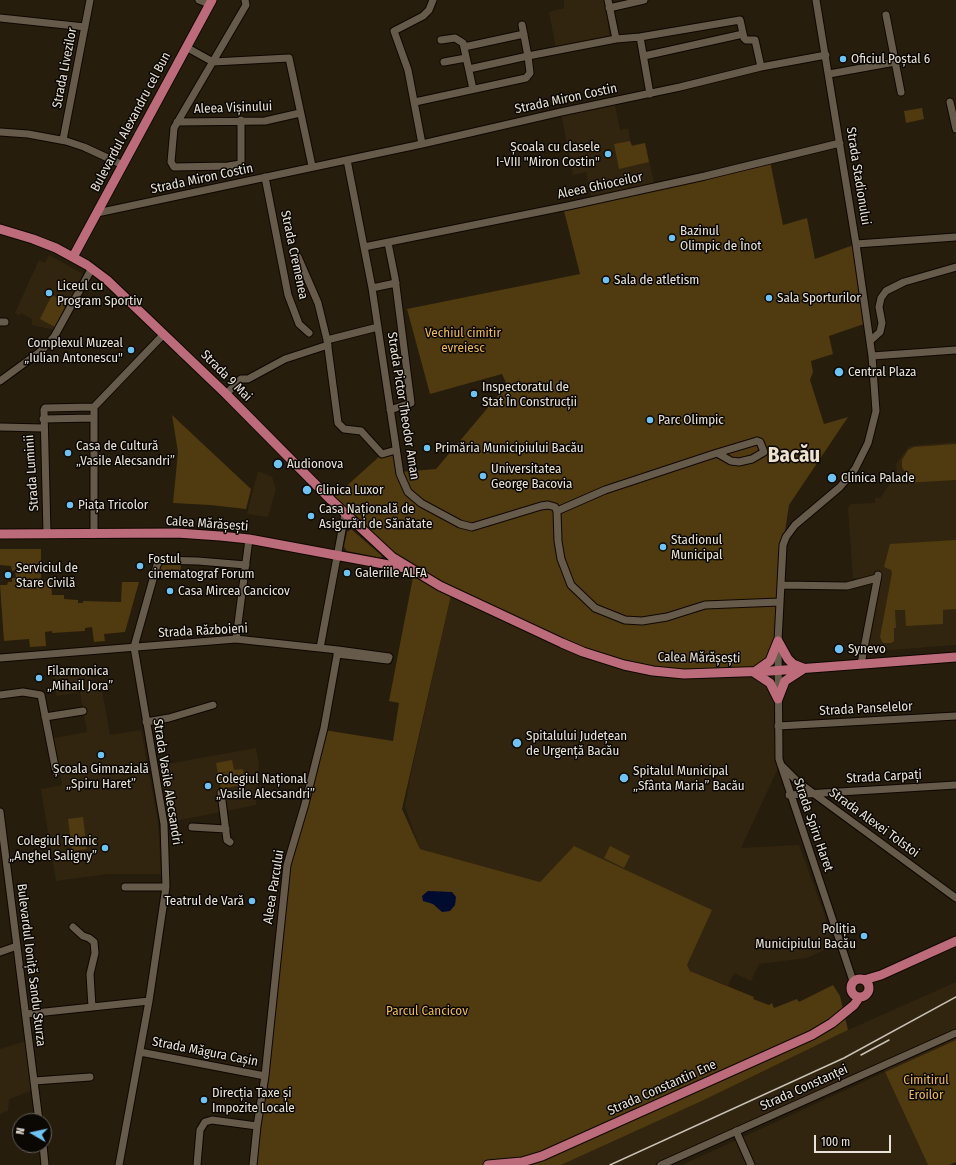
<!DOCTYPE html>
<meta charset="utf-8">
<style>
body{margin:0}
#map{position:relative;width:956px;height:1165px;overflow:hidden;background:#261d0d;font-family:"Fira Sans Condensed",sans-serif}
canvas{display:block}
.north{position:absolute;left:12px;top:1113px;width:40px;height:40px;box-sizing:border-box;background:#0b0803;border:1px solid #645f58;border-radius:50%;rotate:279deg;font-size:11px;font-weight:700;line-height:16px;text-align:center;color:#e9e2d8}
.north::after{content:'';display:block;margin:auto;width:14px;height:18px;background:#6fc2f4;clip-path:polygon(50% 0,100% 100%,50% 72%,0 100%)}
.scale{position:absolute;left:814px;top:1135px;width:77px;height:18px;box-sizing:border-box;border:2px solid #e9e2d8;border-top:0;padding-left:5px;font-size:12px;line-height:14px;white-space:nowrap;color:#e9e2d8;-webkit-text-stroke:3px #0b0803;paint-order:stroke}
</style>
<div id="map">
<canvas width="956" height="1165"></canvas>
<div class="north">N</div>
<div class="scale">100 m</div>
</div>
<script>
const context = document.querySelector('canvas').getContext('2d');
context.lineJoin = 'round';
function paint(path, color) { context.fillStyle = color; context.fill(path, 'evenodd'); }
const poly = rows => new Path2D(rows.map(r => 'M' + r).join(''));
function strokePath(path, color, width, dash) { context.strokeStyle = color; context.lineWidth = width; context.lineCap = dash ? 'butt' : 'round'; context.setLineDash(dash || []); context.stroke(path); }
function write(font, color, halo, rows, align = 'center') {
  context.font = font + ' "Fira Sans Condensed",sans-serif'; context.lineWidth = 3; context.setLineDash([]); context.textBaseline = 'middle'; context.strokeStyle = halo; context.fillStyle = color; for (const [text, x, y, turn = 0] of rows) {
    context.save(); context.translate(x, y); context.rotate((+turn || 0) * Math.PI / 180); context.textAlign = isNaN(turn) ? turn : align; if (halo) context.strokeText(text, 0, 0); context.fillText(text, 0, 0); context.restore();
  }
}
paint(poly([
 [564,0,605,0,610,38,556,49,549,12,564,8],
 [614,101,620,130,628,128,631,145,645,143,655,187,592,200,586,172,573,175,561,112],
 [49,255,83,274,55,330,32,325,32,319,21,313,20,316,15,313,39,260,45,263],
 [956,442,956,645,863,652,878,576,857,581,857,578,853,578,848,508,851,504,875,503,875,498,880,498,892,481,898,481,896,464,909,446],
 [258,471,272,477,276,489,268,517,247,514],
 [452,591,777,671,780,764,741,848,799,845,823,910,833,946,807,958,759,964,751,981,734,973,728,986,690,971,687,965,711,910,573,847,540,882,420,849,405,807,410,778],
 [90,667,93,686,101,685,110,735,141,730,158,822,161,874,107,874,56,881,41,789,62,785,54,738,87,732,80,692,57,696,53,674],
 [256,748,259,765,256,805,165,823,156,766],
 [956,982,956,1040,885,1072,928,1165,682,1165,885,1072,881,1063,654,1165,561,1165,704,1100,848,1030],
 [29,1040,31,1078,30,1091,9,1099,8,1111,0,1114,0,1049]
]), '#32250f');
paint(poly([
 [922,108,924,119,906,123,904,111],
 [630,141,632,146,645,143,649,162,619,169,614,144],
 [770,161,783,225,807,218,815,259,856,244,867,323,829,336,833,354,811,361,813,372,810,380,824,424,848,417,789,505,783,545,777,671,699,674,624,665,452,591,402,809,420,849,540,882,574,846,712,910,687,965,690,971,754,997,753,999,769,1005,772,1003,774,1008,797,999,799,1002,833,985,840,996,848,1030,704,1100,561,1165,255,1165,287,865,324,730,393,741,399,703,389,701,414,572,331,500,382,454,396,450,400,472,436,469,507,385,502,374,430,394,407,309,580,274,563,207],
 [52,295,67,303,55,327,40,319],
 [172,415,251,489,246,509,210,505,173,503,178,452],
 [956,444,956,480,904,483,904,476,907,476,902,467,902,460,908,450,914,447],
 [351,529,381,555,382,558,347,551,344,547,347,532],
 [956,540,956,609,943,610,943,624,906,626,905,610,895,610,896,628,894,628,894,641,891,643,883,643,880,637,892,573,891,570,884,567,890,544],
 [0,549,41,549,41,582,51,582,52,595,64,595,64,599,78,600,78,603,83,603,83,601,121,602,122,582,139,582,125,632,104,634,105,641,94,642,92,627,85,628,85,631,52,633,52,631,45,632,46,646,30,647,29,639,4,641,0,585,7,585,8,582,12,582,12,578,16,578,15,571,12,571,11,566,0,565],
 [161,562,181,563,180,577,157,575],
 [232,760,234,770,243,769,246,784,221,789,218,774,232,771,218,773,216,763],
 [83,817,87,849,72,851,68,819],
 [610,846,630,856,624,868,604,858],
 [956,1040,956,1162,949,1165,928,1165,885,1072]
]), '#503a0f');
paint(poly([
 [428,891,452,892,456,897,455,905,450,911,442,912,433,904,423,901,422,896]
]), '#000b30');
const minor = poly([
 [199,0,209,4],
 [608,0,616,39],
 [816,0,856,244,872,356,876,411,868,443,855,469,840,487,795,525,786,537,783,545,778,641,779,759,853,981],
 [609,8,644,0],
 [886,15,901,92],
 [0,18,85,27],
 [522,25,528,56,616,39,640,37,650,94],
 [640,37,740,20,744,38,746,40,755,40,761,67],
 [441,40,455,38,463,43,473,89],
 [186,47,213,62,289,58,312,166],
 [464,47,524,34],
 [644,56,743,34],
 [444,62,466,58],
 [829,74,895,62],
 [415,102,526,78,530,73,528,56,469,69],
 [950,102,956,129],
 [241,120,241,164,228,166,174,167,171,162,174,128,246,5,245,0],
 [177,122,265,121,300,113],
 [0,132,28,134,66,141,84,147,123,165],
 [63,140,90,0],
 [422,144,408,70,394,31,423,16,429,10,433,0],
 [347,160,372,288,400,474,408,492,421,503,460,524,472,527,541,506,548,505,555,507,557,511,558,541,561,559,571,585,595,608,625,620,642,621,667,617,705,605,779,602],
 [265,177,288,295,299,324,309,333],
 [97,213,422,144,561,112,680,87,761,67,826,55],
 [388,243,395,278,411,403,390,410],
 [856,244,956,237],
 [364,247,568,206,705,176,840,143],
 [298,257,318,303,327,340,338,423,344,429,361,431,382,454,396,450],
 [372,288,396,283],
 [0,322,5,322],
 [327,340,378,327],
 [870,341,880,332,882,323,879,307,881,298,886,291,904,282,956,267],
 [872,356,956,350],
 [0,381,41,351,54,337,92,268],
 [226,394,241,379,248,379,285,359,328,345],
 [43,419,94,418],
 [0,427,43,428],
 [757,441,760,442,764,452,752,459,739,462,731,461,717,453,757,441],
 [557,511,605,490,717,453],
 [47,533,44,410,45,408,94,407],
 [94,533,94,407,164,334],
 [781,585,847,586,877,578],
 [236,639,249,539],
 [320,648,345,514],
 [337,654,388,660,389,657,338,650],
 [0,658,236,639,338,650,324,728,305,804,287,865,265,1076,257,1126,253,1165],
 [861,664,878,575],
 [0,695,23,692,41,695,56,772],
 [45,717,83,711],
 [146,722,169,718,213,705],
 [778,726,956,716],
 [781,765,798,782,956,898],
 [221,793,227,840,230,842],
 [789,795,956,785],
 [0,812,39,1121],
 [192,827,226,829],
 [125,887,166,887],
 [73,927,83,936,89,938,94,942,95,953,90,974,92,1007],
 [0,952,17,946],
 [26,1014,149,1001],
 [140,1052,265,1076],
 [34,1081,90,1077],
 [736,1131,751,1165],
 [43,1145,45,1165],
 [119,1165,149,1001,166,887,164,824,134,647,157,565,160,560,198,561,246,565],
 [197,1165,200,1130,205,1122,212,1120,257,1126],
 [661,1165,956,1033]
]);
const major = poly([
 [0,229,33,239,56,248,87,265,107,280,226,394,331,500,392,557,440,586,562,643,583,652,624,665,653,671,684,674,771,671,956,657],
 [73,257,212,0],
 [0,534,177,533,220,536,249,539,405,568],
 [778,641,788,659,793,664,803,668],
 [756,671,770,661,778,641],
 [755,673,770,683,778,699],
 [778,699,785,681,802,670],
 '851 988a9 9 0 1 1 18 0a9 9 0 1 1-18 0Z',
 [864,980,881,975,956,941],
 [488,1165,522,1162,542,1156,812,1035,832,1023,854,1005,859,998]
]);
strokePath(minor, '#0f0700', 9);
strokePath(major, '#0f0700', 11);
strokePath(minor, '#665b4a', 7);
strokePath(major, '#bb6b79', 9);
strokePath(poly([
 [861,1055,889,1040],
 [610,1165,844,1058,956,997]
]), '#c8c1b6', 1.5);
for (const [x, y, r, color] of [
 [843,59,4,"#6fc2f4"],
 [608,154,4,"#6fc2f4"],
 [672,238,4,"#6fc2f4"],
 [606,280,4,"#6fc2f4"],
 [49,293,4,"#6fc2f4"],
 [769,298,4,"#6fc2f4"],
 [131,350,4,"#6fc2f4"],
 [839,372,5,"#6fc2f4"],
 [474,394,4,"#6fc2f4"],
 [650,420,4,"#6fc2f4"],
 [427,448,4,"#6fc2f4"],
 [68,453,4,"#6fc2f4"],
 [278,464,5,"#6fc2f4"],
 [483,476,4,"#6fc2f4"],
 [832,478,5,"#6fc2f4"],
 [307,490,5,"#6fc2f4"],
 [70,505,4,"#6fc2f4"],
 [311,516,4,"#6fc2f4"],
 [663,547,4,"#6fc2f4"],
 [140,566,4,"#6fc2f4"],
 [347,573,4,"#6fc2f4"],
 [8,575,4,"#6fc2f4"],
 [170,591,4,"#6fc2f4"],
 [839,649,5,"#6fc2f4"],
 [39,678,4,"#6fc2f4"],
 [517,743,5,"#6fc2f4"],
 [101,755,4,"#6fc2f4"],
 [624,778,5,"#6fc2f4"],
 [208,786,4,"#6fc2f4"],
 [105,848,4,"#6fc2f4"],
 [252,901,4,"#6fc2f4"],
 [864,936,4,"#6fc2f4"],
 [204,1100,4,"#6fc2f4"]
]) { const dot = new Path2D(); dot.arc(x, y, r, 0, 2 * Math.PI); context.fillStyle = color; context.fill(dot); strokePath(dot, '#0b0803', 1.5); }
write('13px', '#e9e2d8', '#0b0803', [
 ["Oficiul Poștal 6",851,59],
 ["Școala cu clasele",600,147,"right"],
 ["I-VIII \"Miron Costin\"",600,162,"right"],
 ["Bazinul",680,231],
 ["Olimpic de Înot",680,246],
 ["Sala de atletism",614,280],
 ["Liceul cu",57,286],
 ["Program Sportiv",57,301],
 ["Sala Sporturilor",777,298],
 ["Complexul Muzeal",123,343,"right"],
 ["„Iulian Antonescu\"",123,358,"right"],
 ["Central Plaza",848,372],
 ["Inspectoratul de",482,387],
 ["Stat În Construcții",482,402],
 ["Parc Olimpic",658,420],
 ["Casa de Cultură",76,446],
 ["„Vasile Alecsandri”",76,461],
 ["Primăria Municipiului Bacău",435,448],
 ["Audionova",287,464],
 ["Universitatea",491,469],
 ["George Bacovia",491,484],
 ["Clinica Palade",841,478],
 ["Clinica Luxor",316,490],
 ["Piața Tricolor",78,505],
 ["Casa Națională de",319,509],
 ["Asigurări de Sănătate",319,524],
 ["Stadionul",671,540],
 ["Municipal",671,555],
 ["Fostul",148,559],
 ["cinematograf Forum",148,574],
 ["Serviciul de",16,568],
 ["Stare Civilă",16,583],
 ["Galeriile ALFA",355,573],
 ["Casa Mircea Cancicov",178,591],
 ["Synevo",848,649],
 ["Filarmonica",47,671],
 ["„Mihail Jora”",47,686],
 ["Spitalului Județean",526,736],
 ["de Urgență Bacău",526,751],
 ["Școala Gimnazială",101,769,"center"],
 ["„Spiru Haret”",101,784,"center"],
 ["Spitalul Municipal",633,771],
 ["„Sfânta Maria” Bacău",633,786],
 ["Colegiul Național",216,779],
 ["„Vasile Alecsandri”",216,794],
 ["Colegiul Tehnic",97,841,"right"],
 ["„Anghel Saligny”",97,856,"right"],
 ["Teatrul de Vară",244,901,"right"],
 ["Poliția",856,929,"right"],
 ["Municipiului Bacău",856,944,"right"],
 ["Direcția Taxe și",212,1093],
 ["Impozite Locale",212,1108]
], 'left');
write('13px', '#e9e2d8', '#0b0803', [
 ["Strada Livezilor",65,68,-79],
 ["Strada Miron Costin",566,99,-12],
 ["Aleea Vișinului",233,108,-2],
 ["Bulevardul Alexandru cel Bun",131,122,-62],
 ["Strada Stadionului",858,176,81],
 ["Strada Miron Costin",202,179,-12],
 ["Aleea Ghioceilor",600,186,-12],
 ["Strada Cremenea",294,255,78],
 ["Strada 9 Mai",226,376,45],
 ["Strada Pictor Theodor Aman",403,406,81],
 ["Strada Luminii",32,473,-94],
 ["Calea Mărășești",207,524,4],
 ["Strada Războieni",203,631,-3],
 ["Calea Mărășești",699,658,1],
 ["Strada Panselelor",866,709,-3],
 ["Strada Carpați",884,777,-3],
 ["Strada Vasile Alecsandri",167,782,81],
 ["Strada Alexei Tolstoi",874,823,36],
 ["Strada Spiru Haret",813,825,71],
 ["Aleea Parcului",274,887,-81],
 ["Bulevardul Ioniță Sandu Sturza",31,965,83],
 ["Strada Măgura Cașin",205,1052,11],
 ["Strada Constantin Ene",662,1088,-24],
 ["Strada Constanței",804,1088,-24]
]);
write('13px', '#edb757', '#0b0803', [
 ["Vechiul cimitir",463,333],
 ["evreiesc",463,348],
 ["Parcul Cancicov",427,1011],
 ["Cimitirul",926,1080],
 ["Eroilor",926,1095]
]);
write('bold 21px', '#eee2ce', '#0b0803', [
 ["Bacău",794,456]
]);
</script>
